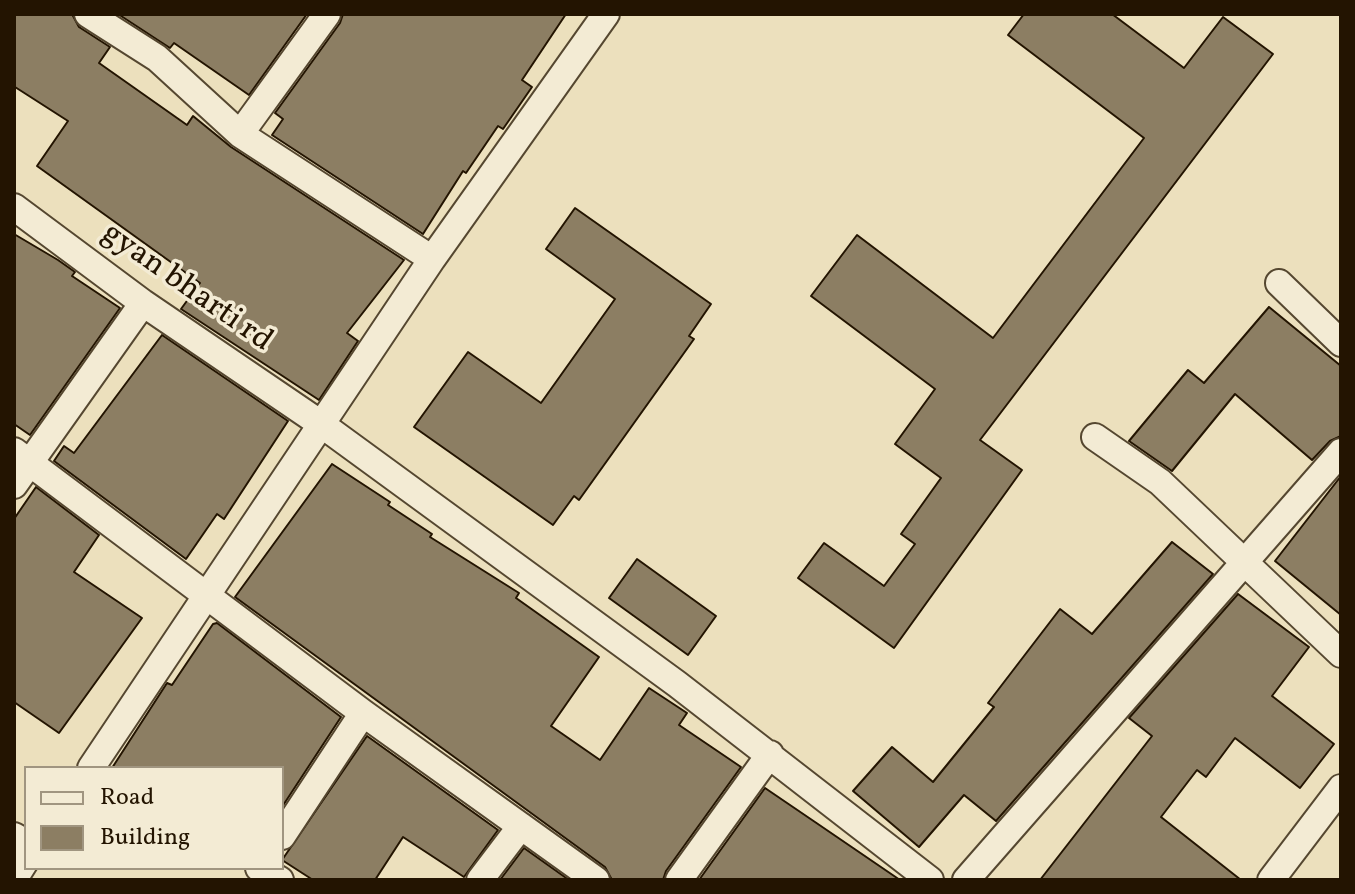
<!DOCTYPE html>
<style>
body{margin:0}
#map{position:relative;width:1355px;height:894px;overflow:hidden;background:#ece0bd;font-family:Vollkorn,serif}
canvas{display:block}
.frame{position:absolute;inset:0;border:16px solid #231401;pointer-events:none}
.legend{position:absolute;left:24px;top:766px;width:260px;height:104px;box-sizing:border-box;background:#f3ebd4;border:2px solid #a09580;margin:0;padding:10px 14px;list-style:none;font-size:24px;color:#231401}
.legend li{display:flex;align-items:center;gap:16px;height:40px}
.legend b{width:40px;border:2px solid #a09580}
</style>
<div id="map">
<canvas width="1355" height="894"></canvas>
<div class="frame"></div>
<ul class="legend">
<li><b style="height:10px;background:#f3ebd4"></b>Road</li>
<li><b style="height:22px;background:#8c7e63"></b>Building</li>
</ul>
</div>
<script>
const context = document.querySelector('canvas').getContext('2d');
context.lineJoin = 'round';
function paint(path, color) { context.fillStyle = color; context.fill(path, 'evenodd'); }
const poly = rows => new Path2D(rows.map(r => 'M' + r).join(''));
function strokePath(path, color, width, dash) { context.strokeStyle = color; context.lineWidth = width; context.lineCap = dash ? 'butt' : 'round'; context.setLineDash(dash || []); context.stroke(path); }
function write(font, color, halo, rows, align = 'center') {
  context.font = font + ' Vollkorn,serif'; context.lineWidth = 7; context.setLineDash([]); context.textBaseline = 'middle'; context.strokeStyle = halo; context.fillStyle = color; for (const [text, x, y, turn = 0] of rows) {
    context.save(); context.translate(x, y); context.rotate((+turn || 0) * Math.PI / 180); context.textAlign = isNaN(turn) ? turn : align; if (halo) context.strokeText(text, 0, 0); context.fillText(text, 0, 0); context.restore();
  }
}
const building = poly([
 [14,14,72,14,79,27,110,47,99,63,187,125,193,116,231,147,404,260,347,333,358,341,319,400,181,309,200,283,37,166,68,121,15,87,14,14],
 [118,14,307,14,249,95,174,43,170,48,118,14],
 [343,14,566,14,522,80,532,87,503,129,498,126,466,173,463,171,423,234,272,135,283,119,275,113,340,23,343,14],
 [1024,14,1112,14,1184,68,1223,17,1273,54,980,440,1022,470,894,648,798,578,824,543,884,586,915,544,901,534,941,478,895,444,935,389,811,296,857,235,993,338,1144,138,1008,35,1024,14],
 [575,208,711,304,689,336,694,339,579,500,574,496,553,525,414,427,468,352,541,403,615,299,546,249,575,208],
 [14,234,58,260,75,272,72,276,120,308,30,435,14,424,14,234],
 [1269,307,1341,366,1341,436,1330,441,1312,460,1235,394,1172,471,1129,441,1188,370,1204,383,1269,307],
 [162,335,288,421,224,519,217,514,186,559,54,461,64,446,74,453,162,335],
 [332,464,390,502,388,505,432,534,430,537,519,593,516,598,599,657,551,726,600,760,649,688,687,713,679,725,741,767,666,871,663,880,612,880,605,867,235,597,332,464],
 [1341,476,1341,615,1275,561,1341,476],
 [36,487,99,535,74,572,142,618,59,733,14,702,14,519,36,487],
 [1172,542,1213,574,996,821,964,795,919,847,853,791,892,747,933,782,994,707,988,703,1060,609,1092,634,1172,542],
 [637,559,716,616,688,655,609,598,637,559],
 [1238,594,1309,647,1272,696,1334,744,1300,788,1235,738,1206,777,1197,770,1161,817,1241,880,1040,880,1152,736,1129,718,1238,594],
 [217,623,341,717,282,807,282,768,112,768,167,683,172,685,213,624,217,623],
 [367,736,498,830,464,877,403,837,375,880,313,880,282,860,367,736],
 [765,788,815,822,900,880,699,880,765,788],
 [524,848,569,880,500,880,524,848]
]);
paint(building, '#8c7e63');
strokePath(building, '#231401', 2);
const street = poly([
 [88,14,157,58,240,134,432,259],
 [240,134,327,14],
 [14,207,143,303,321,424,677,684,930,880],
 [1279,283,1341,343],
 [1095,437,1160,482,1341,654],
 [14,451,363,713,596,880],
 [14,485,143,303],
 [91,768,432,259,606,14],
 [14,836,26,843],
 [282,836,363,713],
 [259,868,280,880],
 [14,879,26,860],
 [480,880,521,826],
 [679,880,770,754],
 [966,880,1341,452],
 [1271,880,1341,788]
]);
strokePath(street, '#554730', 30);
strokePath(street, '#f3ebd4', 26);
write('32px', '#231401', '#f3ebd4', [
 ["gyan bharti rd",186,289,35]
]);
</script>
